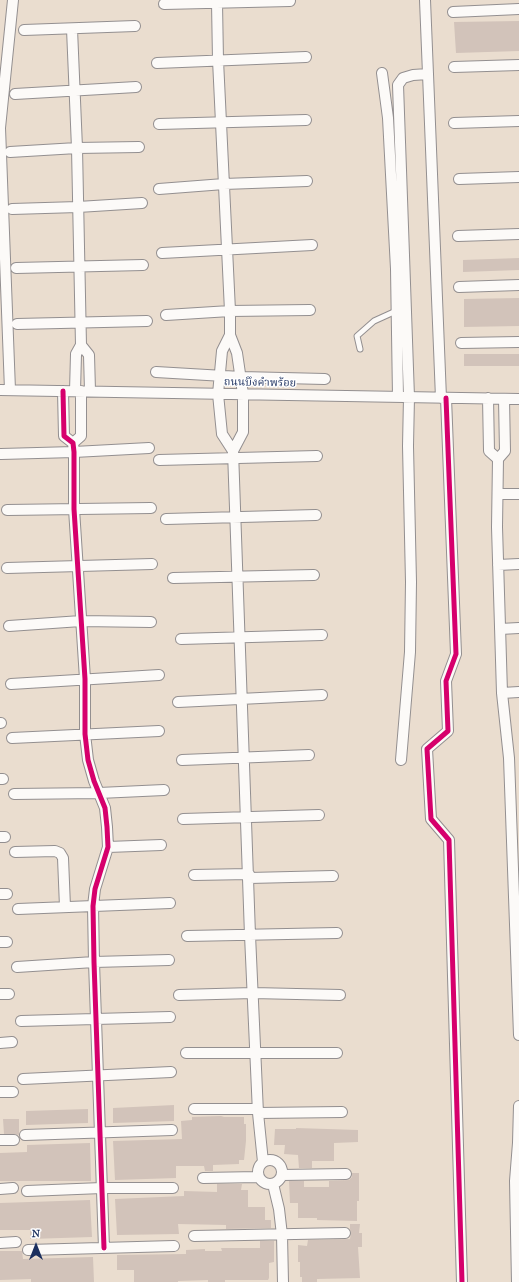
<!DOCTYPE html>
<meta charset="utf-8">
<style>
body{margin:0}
#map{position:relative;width:519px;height:1282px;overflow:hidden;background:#eaddcf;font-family:"IM FELL French Canon",serif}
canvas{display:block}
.north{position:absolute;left:16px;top:1226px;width:40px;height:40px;-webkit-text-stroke:3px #fff;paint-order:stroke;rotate:0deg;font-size:11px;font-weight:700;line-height:16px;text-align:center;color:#1b2f5e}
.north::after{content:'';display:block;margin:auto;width:14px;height:18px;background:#1b2f5e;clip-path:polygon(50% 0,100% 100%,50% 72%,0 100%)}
</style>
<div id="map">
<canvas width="519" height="1282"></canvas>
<div class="north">N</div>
</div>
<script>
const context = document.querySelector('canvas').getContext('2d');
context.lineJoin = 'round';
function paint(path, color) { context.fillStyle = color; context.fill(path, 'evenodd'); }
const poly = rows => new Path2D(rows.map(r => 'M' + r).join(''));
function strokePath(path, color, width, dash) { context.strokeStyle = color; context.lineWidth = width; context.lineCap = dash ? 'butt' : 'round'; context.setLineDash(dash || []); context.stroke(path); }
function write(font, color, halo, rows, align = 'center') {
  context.font = font + ' "IM FELL French Canon","Noto Serif Thai",serif'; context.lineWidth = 3; context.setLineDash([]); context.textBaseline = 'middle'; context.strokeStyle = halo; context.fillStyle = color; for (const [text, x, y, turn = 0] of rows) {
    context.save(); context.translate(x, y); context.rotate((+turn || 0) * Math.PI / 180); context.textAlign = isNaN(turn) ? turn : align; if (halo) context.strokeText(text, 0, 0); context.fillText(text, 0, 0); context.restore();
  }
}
paint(poly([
 [519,21,519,51,456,53,454,22],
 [519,258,519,270,463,272,463,260],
 [519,298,519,326,464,327,464,299],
 [464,354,519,354,519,366,464,366],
 [174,1105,174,1121,113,1123,113,1108],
 [88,1109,88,1123,26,1125,26,1111],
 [221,1116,224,1117,244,1117,244,1124,246,1124,246,1141,244,1160,239,1160,239,1164,213,1165,213,1171,205,1171,204,1166,176,1166,176,1178,115,1180,113,1141,182,1139,181,1121,192,1120,192,1117],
 [3,1119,19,1119,19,1135,14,1134,4,1134],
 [296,1128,358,1130,358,1142,334,1143,334,1161,312,1161,312,1168,299,1168,298,1155,284,1154,285,1145,274,1145,275,1129,296,1129],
 [90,1143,91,1181,0,1181,0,1153,27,1152,27,1145],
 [352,1173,359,1173,359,1201,357,1201,357,1221,317,1220,317,1218,298,1218,298,1203,290,1203,289,1181,304,1181,304,1187,329,1187,329,1181,349,1180,352,1177],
 [217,1184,242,1184,241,1190,248,1190,248,1207,265,1207,265,1220,271,1220,271,1228,226,1229,226,1225,178,1224,179,1234,117,1235,115,1199,184,1196,184,1191,217,1192],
 [90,1200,92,1237,30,1239,30,1230,0,1230,0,1203],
 [350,1224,360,1224,359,1233,362,1233,362,1247,358,1247,360,1278,317,1279,317,1282,302,1282,302,1277,300,1277,300,1262,298,1262,298,1245,307,1246,308,1240,350,1239,351,1233,350,1229],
 [260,1241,274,1241,274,1262,269,1263,269,1278,268,1280,225,1280,225,1282,208,1282,208,1280,178,1281,178,1282,134,1282,134,1270,117,1270,117,1255,186,1254,186,1250,205,1249,205,1251,222,1251,221,1248,260,1248],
 [0,1251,22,1251,23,1259,93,1257,94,1282,31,1282,31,1279,0,1280]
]), '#d2c3ba');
const service = poly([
 [360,349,357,336,374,321,396,311]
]);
const minor = poly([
 [217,3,218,60,230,311,230,335,237,353,243,394,243,432,233,451],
 [164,4,290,1],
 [453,12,519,9],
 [72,29,77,148,81,345,76,354,75,391],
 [24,30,135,26],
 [157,63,306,57],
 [454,67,519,65],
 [382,73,388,118,396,269,398,397],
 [428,74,441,398],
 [15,94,136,87],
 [454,123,519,121],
 [159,124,306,120],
 [10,152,77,148,139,147],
 [459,179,519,177],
 [159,189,224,184,307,181],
 [12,209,78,207,142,203],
 [458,236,519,234],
 [162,253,312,245],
 [16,268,143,265],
 [459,287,519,285],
 [166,315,230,311,310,310],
 [17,324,147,321],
 [230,335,222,351,218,394,222,434,233,451,250,935,258,1113,263,1162],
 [461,343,519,342],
 [81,345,89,355,90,391],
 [156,372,241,377,325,379],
 [0,390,519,399],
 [10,390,0,128,13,0],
 [63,391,64,436,73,443,74,452,74,509,85,679,85,734,88,760,94,781,105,808,107,827,108,847,95,889,93,906,94,962,104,1248],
 [446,398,456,654,446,681,448,731,427,749,431,819,449,840,462,1282],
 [488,398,489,451,498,459],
 [504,399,505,451,498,459,497,527,502,693,509,758,519,1035],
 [73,443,81,436,81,391],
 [1,454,74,452,149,448],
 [159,460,317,456],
 [498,494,519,494],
 [7,510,151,508],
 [166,519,316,515],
 [498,565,519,564],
 [7,568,152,564],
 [173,578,314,575],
 [9,626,81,621,151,622],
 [500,629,519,628],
 [181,639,322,635],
 [11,684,159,675],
 [502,693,519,692],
 [178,702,322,695],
 [0,723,1,723],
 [12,738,159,731],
 [182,760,309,755],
 [401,760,410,652,411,582,408,446,409,397,398,85,403,78,413,75,428,74,425,0],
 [0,779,3,779],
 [14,794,99,793,164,790],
 [183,819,319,815],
 [0,837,5,837],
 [108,847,161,845],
 [15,852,55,851,60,853,63,858,65,907],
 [194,875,249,874],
 [249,878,333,876],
 [0,894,7,894],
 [18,909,170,903],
 [187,936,337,933],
 [0,942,7,942],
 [17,967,94,962,169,960],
 [0,994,9,994],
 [179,995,253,993,340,995],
 [21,1021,170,1017],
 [0,1043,12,1042],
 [186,1053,337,1053],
 [23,1079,171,1072],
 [0,1092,13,1092],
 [194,1109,258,1109],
 [258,1113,342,1112],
 [25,1135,172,1130],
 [0,1140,14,1140],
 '258 1172a12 12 0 1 1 24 0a12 12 0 1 1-24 0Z',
 [282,1175,346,1174],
 [203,1178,258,1177],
 [273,1184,279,1209,282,1235,283,1282],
 [0,1189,13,1188],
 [27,1191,102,1188,173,1188],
 [194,1236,345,1233],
 [0,1243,16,1242],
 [28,1250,174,1246],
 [517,1282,515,1181,518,1143,519,1106]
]);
strokePath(service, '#938f90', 7);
strokePath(minor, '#938f90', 12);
strokePath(service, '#fcfaf8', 5);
strokePath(minor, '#fcfaf8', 10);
strokePath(poly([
 [63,391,64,436,73,443,74,452,74,509,85,679,85,734,88,760,94,781,105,808,107,827,108,847,95,889,93,906,94,962,104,1248],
 [446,398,456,654,446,681,448,731,427,749,431,819,449,840,462,1282]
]), '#d6006c', 5);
write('11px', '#1b2f5e', '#fff', [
 ["ถนนบึงคำพร้อย",260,383,1]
]);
</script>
